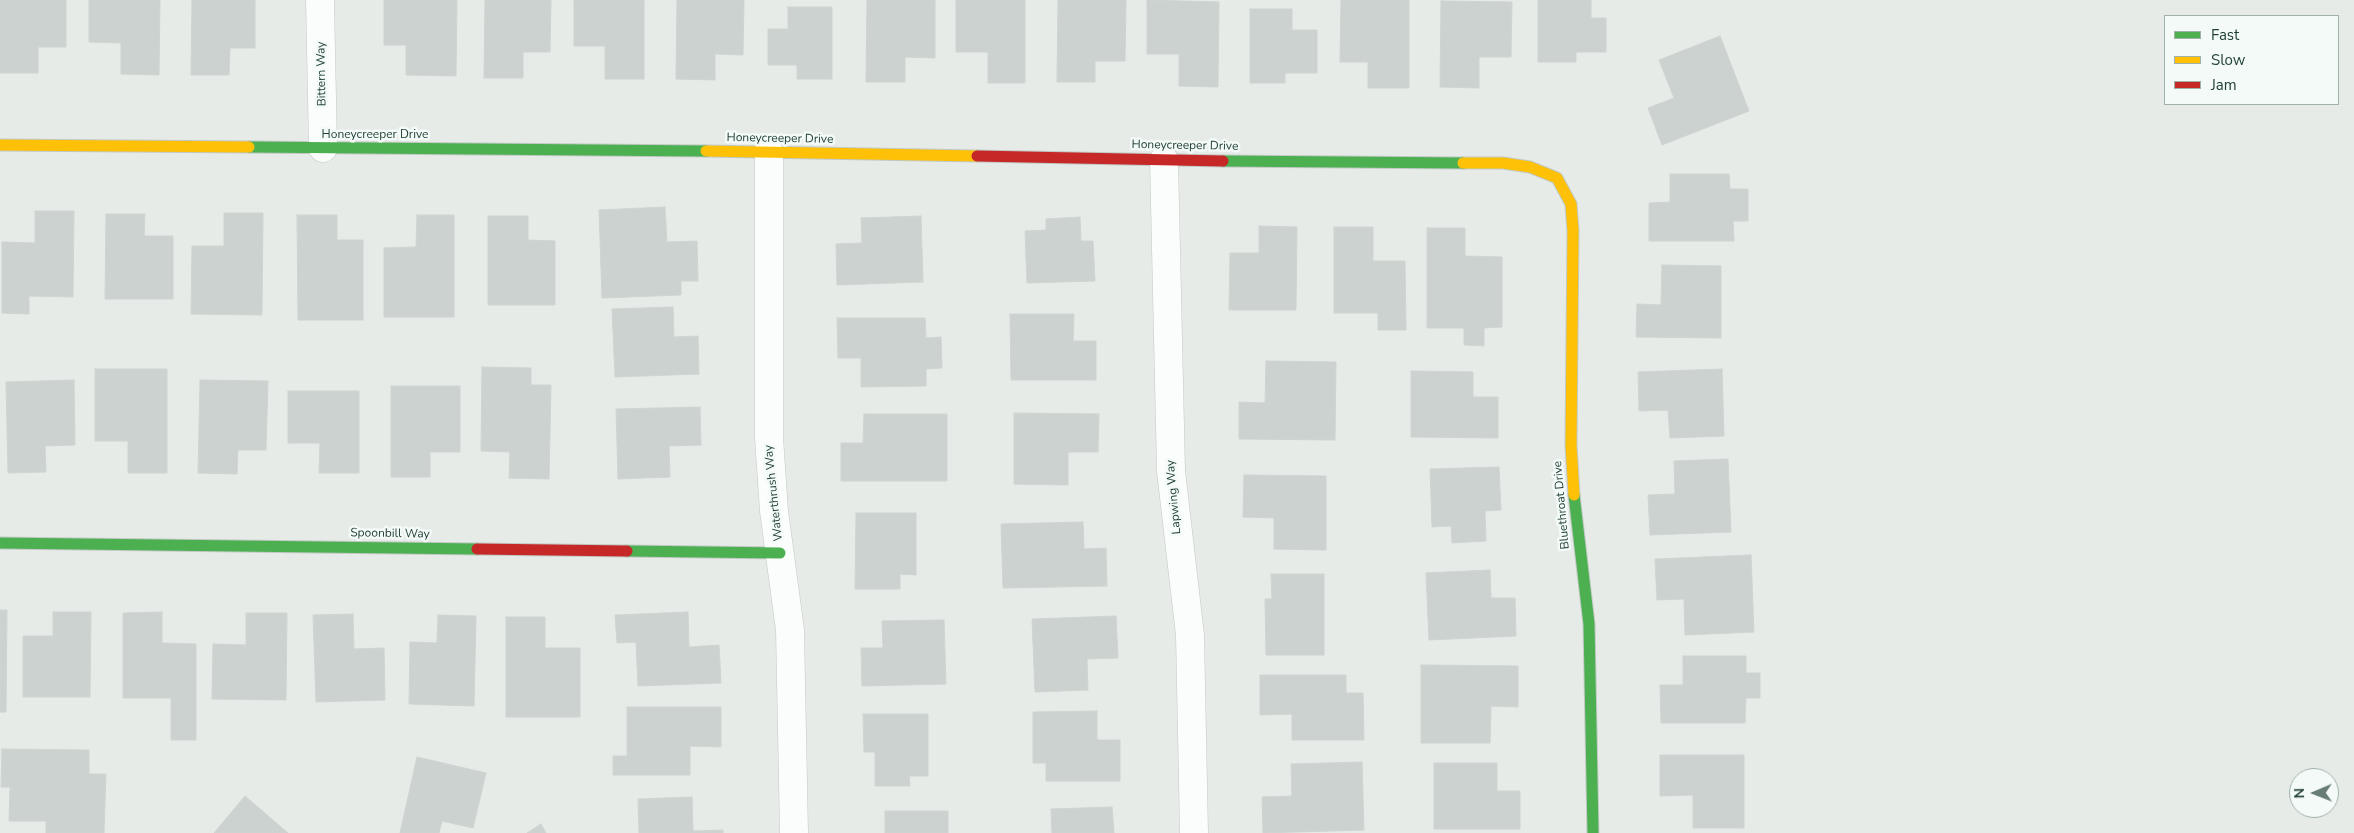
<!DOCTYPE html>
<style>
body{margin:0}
#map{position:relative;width:2354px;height:833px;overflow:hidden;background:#e6ebe8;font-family:"Nunito Sans",sans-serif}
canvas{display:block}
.legend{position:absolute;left:2164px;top:15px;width:175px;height:90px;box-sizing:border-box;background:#f4faf7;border:1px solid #a0b0aa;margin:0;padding:6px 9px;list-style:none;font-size:15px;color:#214137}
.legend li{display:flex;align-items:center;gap:10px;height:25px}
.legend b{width:25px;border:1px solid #a0b0aa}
.north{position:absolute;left:2289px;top:768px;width:50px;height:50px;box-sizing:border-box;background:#f4faf7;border:1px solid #a0b0aa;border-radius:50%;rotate:269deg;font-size:14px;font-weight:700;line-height:20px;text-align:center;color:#214137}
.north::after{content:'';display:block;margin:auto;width:18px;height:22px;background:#667c75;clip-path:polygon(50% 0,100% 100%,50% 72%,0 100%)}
</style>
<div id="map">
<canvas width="2354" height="833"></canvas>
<ul class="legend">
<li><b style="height:6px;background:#4caf50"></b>Fast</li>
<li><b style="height:6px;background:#ffc107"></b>Slow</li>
<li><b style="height:6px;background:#c62828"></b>Jam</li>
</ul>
<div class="north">N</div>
</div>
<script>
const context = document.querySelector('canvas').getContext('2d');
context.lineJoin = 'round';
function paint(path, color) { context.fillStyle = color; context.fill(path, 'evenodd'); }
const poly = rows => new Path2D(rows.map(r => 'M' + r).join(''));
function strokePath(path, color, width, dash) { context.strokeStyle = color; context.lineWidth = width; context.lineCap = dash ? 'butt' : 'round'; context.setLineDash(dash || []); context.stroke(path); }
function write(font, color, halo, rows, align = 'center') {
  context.font = font + ' "Nunito Sans",sans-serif'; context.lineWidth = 5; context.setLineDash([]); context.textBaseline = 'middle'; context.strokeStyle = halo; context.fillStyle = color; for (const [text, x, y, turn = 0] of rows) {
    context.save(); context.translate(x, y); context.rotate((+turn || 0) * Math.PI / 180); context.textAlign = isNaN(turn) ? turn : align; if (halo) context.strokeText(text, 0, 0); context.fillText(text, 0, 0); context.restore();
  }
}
const building = poly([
 [0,0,66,0,66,47,38,47,38,73,0,73,0,0],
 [89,0,160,0,159,75,121,74,121,43,89,42,89,0],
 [192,0,255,0,255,48,230,48,229,75,191,75,192,0],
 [384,0,457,0,456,76,406,75,406,45,384,45,384,0],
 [485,0,551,0,550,52,523,52,523,78,484,78,485,0],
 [574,0,644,0,644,79,605,79,605,46,574,46,574,0],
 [677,0,744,0,743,55,715,54,715,80,676,79,677,0],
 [867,0,935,0,935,58,905,57,905,82,866,82,867,0],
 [956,0,1025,0,1025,83,988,83,988,52,956,52,956,0],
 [1058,0,1126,0,1125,61,1095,61,1095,82,1057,82,1058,0],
 [1147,0,1219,2,1218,87,1179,86,1179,54,1147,54,1147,0],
 [1341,0,1409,0,1409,88,1368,88,1368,62,1340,62,1341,0],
 [1538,0,1591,0,1591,18,1606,18,1606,52,1576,52,1576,62,1538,62,1538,0],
 [1441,1,1512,2,1511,57,1479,57,1479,88,1440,87,1441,1],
 [788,7,832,7,832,79,797,79,797,65,768,65,768,29,788,29,788,7],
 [1250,9,1292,9,1292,30,1317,30,1317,73,1285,73,1285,83,1250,83,1250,9],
 [1720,36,1749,111,1662,145,1648,108,1674,98,1659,60,1720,36],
 [1670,174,1729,174,1730,189,1748,189,1748,221,1733,221,1734,241,1649,241,1649,203,1670,202,1670,174],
 [665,207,667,242,697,241,698,281,681,281,681,295,602,298,599,210,665,207],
 [35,211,74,211,73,297,29,296,29,314,2,313,2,242,35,243,35,211],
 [224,213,263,213,262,315,191,314,192,246,224,246,224,213],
 [106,214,145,214,144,236,173,236,173,299,105,299,106,214],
 [297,215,337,215,337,240,363,240,363,320,298,320,297,215],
 [417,215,454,215,454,317,384,317,384,248,416,247,417,215],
 [488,216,528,216,528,240,555,241,555,305,488,305,488,216],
 [921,216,923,282,837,285,836,244,862,243,861,218,921,216],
 [1080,217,1081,241,1093,241,1095,281,1027,283,1025,231,1046,230,1046,219,1080,217],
 [1259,226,1297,227,1296,310,1229,310,1230,253,1259,253,1259,226],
 [1334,227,1373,227,1373,261,1405,261,1406,330,1378,330,1378,313,1334,313,1334,227],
 [1427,228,1465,228,1465,256,1502,257,1502,327,1484,328,1484,346,1464,345,1464,328,1427,328,1427,228],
 [1662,265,1721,266,1721,338,1636,337,1637,304,1661,305,1662,265],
 [673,307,674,337,698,336,699,374,615,377,612,309,673,307],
 [1010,314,1074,314,1073,341,1096,341,1096,380,1011,380,1010,314],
 [837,318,925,318,926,338,941,337,942,368,926,369,926,386,861,387,861,358,838,358,837,318],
 [1266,361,1336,362,1335,440,1239,439,1239,402,1265,403,1266,361],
 [482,367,531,368,531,385,551,385,549,479,509,478,510,452,481,451,482,367],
 [95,369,167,369,167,473,128,473,128,441,95,441,95,369],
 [1722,369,1724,436,1670,438,1668,410,1639,411,1638,372,1722,369],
 [1411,371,1473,372,1473,397,1498,397,1498,438,1411,437,1411,371],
 [74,380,75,445,45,446,46,472,8,473,6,382,74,380],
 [200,380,268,381,266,450,238,450,237,474,198,473,200,380],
 [391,386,460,386,460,452,430,452,430,477,391,477,391,386],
 [288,391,359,391,359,473,319,473,320,443,288,443,288,391],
 [700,407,701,445,669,446,670,477,618,479,616,409,700,407],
 [1014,413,1099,414,1098,452,1068,452,1068,485,1014,484,1014,413],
 [864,414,947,414,947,481,841,481,841,443,863,443,864,414],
 [1728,459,1731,532,1650,535,1648,495,1675,494,1674,461,1728,459],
 [1499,467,1501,510,1485,511,1486,541,1452,543,1451,526,1432,527,1430,469,1499,467],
 [1244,475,1326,476,1326,550,1274,549,1274,518,1243,517,1244,475],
 [856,513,916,513,916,575,900,574,900,589,855,589,856,513],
 [1083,522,1084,549,1106,548,1107,586,1003,588,1001,524,1083,522],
 [1751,555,1754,632,1685,635,1684,599,1657,600,1655,559,1751,555],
 [1490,570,1491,598,1515,598,1516,636,1429,640,1426,573,1490,570],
 [1271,574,1324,574,1324,655,1266,655,1265,599,1272,599,1271,574],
 [0,610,7,610,6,712,0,712,0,610],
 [53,612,91,612,90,697,23,697,23,636,53,636,53,612],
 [162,612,162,643,196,644,196,740,171,740,171,698,123,698,123,613,162,612],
 [688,612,689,647,719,645,721,683,638,686,636,642,617,643,615,615,688,612],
 [246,613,287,613,286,700,212,699,213,644,246,645,246,613],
 [353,614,354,649,384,648,385,700,316,702,313,615,353,614],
 [438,615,476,616,474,706,409,704,410,642,437,643,438,615],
 [1116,616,1118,658,1087,659,1088,690,1035,692,1032,619,1116,616],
 [506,617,545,617,545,648,580,648,580,717,506,717,506,617],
 [944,620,946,684,862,686,861,648,883,648,882,621,944,620],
 [1683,656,1746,656,1746,673,1760,673,1760,698,1746,698,1745,723,1661,723,1660,685,1683,685,1683,656],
 [1421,665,1518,666,1518,707,1491,706,1490,743,1421,743,1421,665],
 [1260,675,1346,675,1346,693,1363,693,1364,740,1292,740,1292,714,1260,715,1260,675],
 [627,707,721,707,721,747,690,746,690,775,613,775,613,756,627,756,627,707],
 [1097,711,1097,740,1120,740,1120,781,1046,781,1046,763,1033,763,1033,712,1097,711],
 [863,714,928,714,928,776,909,776,910,786,875,786,875,752,864,752,863,714],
 [2,749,89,750,89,774,106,774,104,833,46,833,46,821,9,821,10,787,1,787,2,749],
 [1660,755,1744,755,1744,828,1693,828,1693,795,1660,796,1660,755],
 [417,757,486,773,473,828,442,821,439,833,400,833,417,757],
 [1362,762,1364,830,1263,833,1262,797,1292,796,1291,764,1362,762],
 [1434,763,1497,763,1497,791,1520,791,1520,829,1434,829,1434,763],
 [245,796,288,833,214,833,245,796],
 [692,797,693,831,723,830,723,833,639,833,638,799,692,797],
 [1112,807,1114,833,1052,833,1051,809,1112,807],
 [885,811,948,811,948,833,885,833,885,811],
 [541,824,546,833,527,833,541,824]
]);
paint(building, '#ccd2d0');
strokePath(building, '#ced4d1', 1);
const street = poly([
 [320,0,323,148],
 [769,152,769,438,774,511,790,630,794,833],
 [1164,160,1171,471,1190,635,1194,833]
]);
const fast = poly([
 [249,147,706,151],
 [1223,161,1463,163],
 [1574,495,1589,624,1593,833],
 [0,543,477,549],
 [627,551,780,553]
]);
const slow = poly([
 [0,145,249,147],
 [706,151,977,156],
 [1463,163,1503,163,1530,167,1557,178,1571,204,1573,231,1571,445,1574,495]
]);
const jam = poly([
 [977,156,1223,161],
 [477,549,627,551]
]);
strokePath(street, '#c3c8c5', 29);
strokePath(fast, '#c1c9c5', 13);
strokePath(slow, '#c1c9c5', 13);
strokePath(jam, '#c1c9c5', 13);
strokePath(street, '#fbfcfc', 28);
strokePath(fast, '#4caf50', 11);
strokePath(slow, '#ffc107', 11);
strokePath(jam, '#c62828', 11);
write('12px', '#214137', '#f4faf7', [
 ["Bittern Way",322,74,-91],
 ["Honeycreeper Drive",375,135],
 ["Honeycreeper Drive",780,139,1],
 ["Honeycreeper Drive",1185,146,1],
 ["Waterthrush Way",774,493,-96],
 ["Lapwing Way",1174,497,-95],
 ["Bluethroat Drive",1562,505,-95],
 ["Spoonbill Way",390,534,1]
]);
</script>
